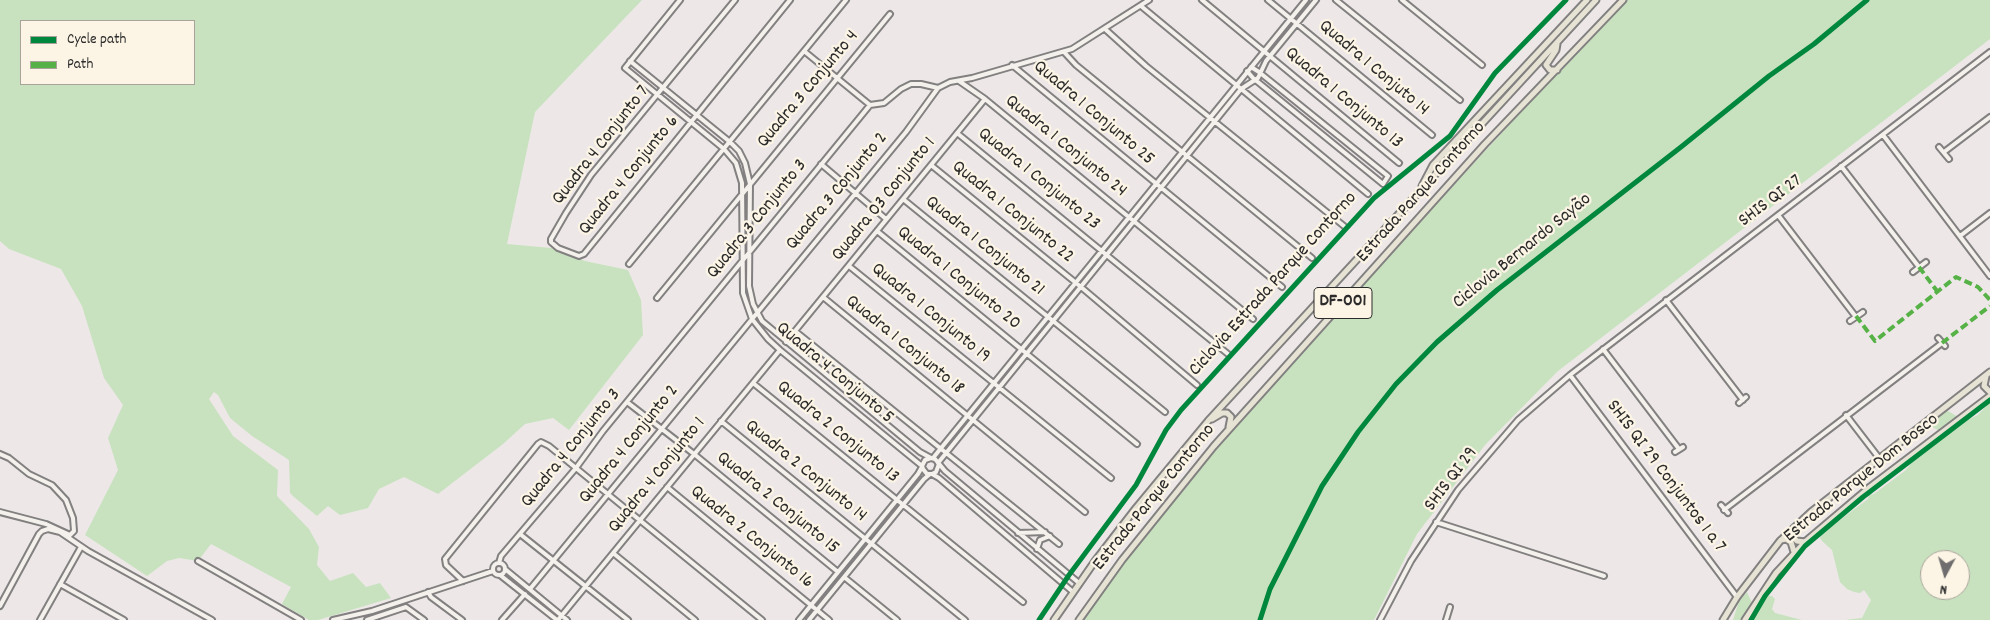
<!DOCTYPE html>
<meta charset="utf-8">
<style>
body{margin:0}
#map{position:relative;width:1990px;height:620px;overflow:hidden;background:#ede8e7;font-family:Dekko,sans-serif}
canvas{display:block}
.legend{position:absolute;left:20px;top:20px;width:175px;height:65px;box-sizing:border-box;background:#fcf5e5;border:1px solid #a8a49b;margin:0;padding:6px 9px;list-style:none;font-size:15px;color:#2b2b2b}
.legend li{display:flex;align-items:center;gap:10px;height:25px}
.legend b{width:25px;border:1px solid #a8a49b}
.north{position:absolute;left:1920px;top:550px;width:50px;height:50px;box-sizing:border-box;background:#fcf5e5;border:1px solid #a8a49b;border-radius:50%;rotate:186deg;font-size:14px;font-weight:700;line-height:20px;text-align:center;color:#2b2b2b}
.north::after{content:'';display:block;margin:auto;width:18px;height:22px;background:#6f6d6d;clip-path:polygon(50% 0,100% 100%,50% 72%,0 100%)}
</style>
<div id="map">
<canvas width="1990" height="620"></canvas>
<ul class="legend">
<li><b style="height:6px;background:#00873e"></b>Cycle path</li>
<li><b style="height:6px;background:#56b246"></b>Path</li>
</ul>
<div class="north">N</div>
</div>
<script>
const context = document.querySelector('canvas').getContext('2d');
context.lineJoin = 'round';
function paint(path, color) { context.fillStyle = color; context.fill(path, 'evenodd'); }
const poly = rows => new Path2D(rows.map(r => 'M' + r).join(''));
function strokePath(path, color, width, dash) { context.strokeStyle = color; context.lineWidth = width; context.lineCap = dash ? 'butt' : 'round'; context.setLineDash(dash || []); context.stroke(path); }
function write(font, color, halo, rows, align = 'center') {
  context.font = font + ' Dekko,sans-serif'; context.lineWidth = 4.5; context.setLineDash([]); context.textBaseline = 'middle'; context.strokeStyle = halo; context.fillStyle = color; for (const [text, x, y, turn = 0] of rows) {
    context.save(); context.translate(x, y); context.rotate((+turn || 0) * Math.PI / 180); context.textAlign = isNaN(turn) ? turn : align; if (halo) context.strokeText(text, 0, 0); context.fillText(text, 0, 0); context.restore();
  }
}
paint(poly([
 [0,0,642,0,535,112,507,244,551,248,585,261,628,270,641,300,643,335,569,430,553,418,525,424,503,444,438,494,404,477,379,489,368,508,340,515,328,506,317,516,294,497,290,493,289,460,252,436,230,418,218,395,214,392,209,399,233,436,278,470,277,496,309,529,319,547,317,565,330,581,353,573,366,587,380,583,391,598,318,620,309,620,282,604,291,587,211,544,198,561,179,558,167,561,147,576,85,535,118,470,108,438,123,405,104,378,82,306,61,269,9,249,0,241],
 [21,21,194,21,194,84,21,84],
 [1623,0,1990,0,1990,39,1558,371,1485,445,1417,534,1374,620,1077,620,1094,594,1231,424,1390,255],
 [1990,402,1990,620,1845,620,1862,618,1871,600,1864,590,1860,593,1854,592,1847,589,1840,582,1832,550,1822,541,1820,538,1821,534,1868,499,1869,495,1874,494,1906,470,1912,462,1949,434,1951,432,1950,430,1938,430,1932,427,1933,418,1941,411,1948,411,1965,421,1978,415],
 [1930,560,1960,560,1960,590,1930,590],
 [1747,592,1753,605,1745,620,1733,620,1739,601],
 [1765,596,1772,596,1775,599,1772,609,1775,613,1802,620,1752,620,1757,606]
]), '#c8e2bf');
const minor = poly([
 [680,0,625,68,724,149,736,163,742,183,743,293,752,319,768,339,780,350,922,466],
 [735,0,591,175,566,213,551,239,551,242,558,248,579,256,584,254,790,0],
 [1202,0,1399,163],
 [1268,0,1432,135],
 [1336,0,1460,100],
 [1402,0,1482,65],
 [1141,6,1368,194],
 [1105,29,1146,66,1344,226],
 [804,51,870,105,884,103,901,89,911,84,921,84,938,88],
 [1064,52,1076,65,1312,258],
 [630,61,730,142,739,151,745,163,750,184,749,286,753,304,762,321,920,452,931,458],
 [1012,65,1282,287],
 [1247,71,1253,78,1383,184,1388,176,1259,72,1251,67],
 [959,81,985,99,1253,319],
 [957,133,1228,354],
 [1883,135,1990,276],
 [1939,147,1949,159],
 [1944,152,1990,117],
 [821,164,886,219],
 [931,165,1081,287,1197,385],
 [1841,166,1919,267],
 [903,199,1165,412],
 [1778,215,1856,317],
 [877,231,1137,444],
 [1960,236,1990,213],
 [629,264,846,0],
 [849,266,1111,478],
 [1913,272,1926,262],
 [823,297,1085,512],
 [657,298,890,14],
 [1666,300,1743,400],
 [1850,321,1863,312],
 [795,331,1059,544],
 [1938,338,1945,346],
 [786,342,985,99],
 [1603,349,1679,449],
 [1570,375,1737,597],
 [753,383,1023,602],
 [627,402,694,454,838,572],
 [1739,403,1746,397],
 [1846,415,1879,458],
 [721,421,965,620],
 [1675,452,1683,447],
 [0,454,9,458,29,474,52,485,66,500,73,518,74,531,70,535,46,524,0,512],
 [933,458,1306,0],
 [938,463,1241,89,1258,78,1266,61,1316,0],
 [939,464,936,472,932,474,927,474,923,469,922,466,925,460,931,458,935,459,945,471,1079,583],
 [932,474,939,478,1073,592],
 [667,487,829,620],
 [1721,505,1728,513],
 [1724,510,1942,343],
 [1436,522,1604,576],
 [1018,533,1045,532],
 [520,534,628,620],
 [1037,549,1040,540,1050,536],
 [613,553,695,620],
 [198,561,301,620],
 '493 569a6 6 0 1 1 12 0a6 6 0 1 1-12 0Z',
 [499,563,501,556,576,468,603,431,870,105],
 [505,569,567,620],
 [500,575,557,620],
 [844,577,897,620],
 [463,581,446,565,445,559,538,444,541,442,549,446,762,620],
 [60,584,124,620],
 [530,589,906,132,938,88,950,82,972,78,1072,49,1149,0],
 [428,592,431,597,462,620],
 [0,606,39,534,42,531,48,529,60,532,88,551,212,620],
 [40,620,81,547],
 [333,620,372,611,493,571],
 [367,620,406,607,424,620],
 [502,620,525,594],
 [558,620,780,350],
 [799,620,918,474,922,467],
 [809,620,924,479,930,474],
 [1380,620,1411,561,1458,490,1518,420,1570,375,1990,52],
 [1446,620,1450,607]
]);
const major = poly([
 [1557,70,1550,70,1546,65,1556,50,1557,44],
 [1422,186,1433,165,1587,0],
 [1986,376,1984,386,1990,392],
 [1212,419,1222,413,1227,413,1231,417,1229,427],
 [1792,530,1792,536,1797,541,1805,542],
 [1781,540,1786,539,1791,542,1794,552],
 [1054,620,1095,561,1136,508,1208,421,1596,0],
 [1079,620,1122,560,1214,446,1485,144,1623,0],
 [1723,620,1737,597,1780,541,1811,512,1990,372],
 [1745,620,1776,573,1805,542,1870,487,1990,396]
]);
strokePath(minor, '#828080', 8);
strokePath(major, '#828080', 9);
strokePath(minor, '#f4f0eb', 4);
strokePath(major, '#e7e3d4', 5);
strokePath(poly([
 [1919,267,1937,291],
 [1856,316,1875,341,1956,277,1978,287,1990,300],
 [1942,343,1990,306]
]), '#56b246', 4, [8, 4]);
strokePath(poly([
 [1039,620,1069,575,1136,485,1166,430,1181,410,1374,198,1450,136,1495,73,1566,0],
 [1260,620,1270,589,1322,486,1358,432,1396,384,1437,342,1497,290,1681,147,1769,76,1814,44,1867,0],
 [1751,620,1765,596,1805,546,1863,497,1990,400]
]), '#00873e', 5);
for (const [x, y, w] of [
 [1343,303,58]
]) { const box = new Path2D(); box.roundRect(x - w / 2, y - 15.5, w, 31, 4); context.fillStyle = '#fcf5e5'; context.fill(box); strokePath(box, '#2b2b2b', 1); }
write('bold 18px', '#2b2b2b', null, [
 ["DF-001",1343,303]
]);
write('19px', '#2b2b2b', '#fcf5e5', [
 ["Quadra 1 Conjuto 14",1373,69,40],
 ["Quadra 3 Conjunto 4",809,90,-50],
 ["Quadra 1 Conjunto 13",1343,99,40],
 ["Quadra 1 Conjunto 25",1093,114,40],
 ["Quadra 4 Conjunto 7",602,146,-52],
 ["Quadra 1 Conjunto 24",1065,147,39],
 ["Quadra 4 Conjunto 6",630,176,-51],
 ["Quadra 1 Conjunto 23",1038,180,39],
 ["Quadra 3 Conjunto 2",838,192,-50],
 ["Estrada Parque Contorno",1422,193,-48],
 ["Quadra 03 Conjunto 1",885,200,-51],
 ["SHIS QI 27",1771,202,-37],
 ["Quadra 1 Conjunto 22",1012,213,39],
 ["Quadra 3 Conjunto 3",758,220,-51],
 ["Quadra 1 Conjunto 21",984,247,39],
 ["Ciclovia Bernardo Sayão",1523,252,-39],
 ["Quadra 1 Conjunto 20",958,279,39],
 ["Ciclovia Estrada Parque Contorno",1274,285,-48],
 ["Quadra 1 Conjunto 19",930,314,39],
 ["Quadra 1 Conjunto 18",904,346,39],
 ["Quadra 4 Conjunto 5",834,374,40],
 ["Quadra 2 Conjunto 13",837,433,39],
 ["Quadra 4 Conjunto 2",630,445,-51],
 ["Quadra 4 Conjunto 3",572,449,-51],
 ["Quadra 2 Conjunto 14",805,472,39],
 ["Quadra 4 Conjunto 1",658,476,-51],
 ["SHIS QI 29 Conjuntos 1 a 7",1665,477,53],
 ["Estrada Parque Dom Bosco",1862,479,-39],
 ["SHIS QI 29",1452,480,-53],
 ["Estrada Parque Contorno",1155,498,-51],
 ["Quadra 2 Conjunto 15",777,504,39],
 ["Quadra 2 Conjunto 16",751,538,39]
]);
</script>
